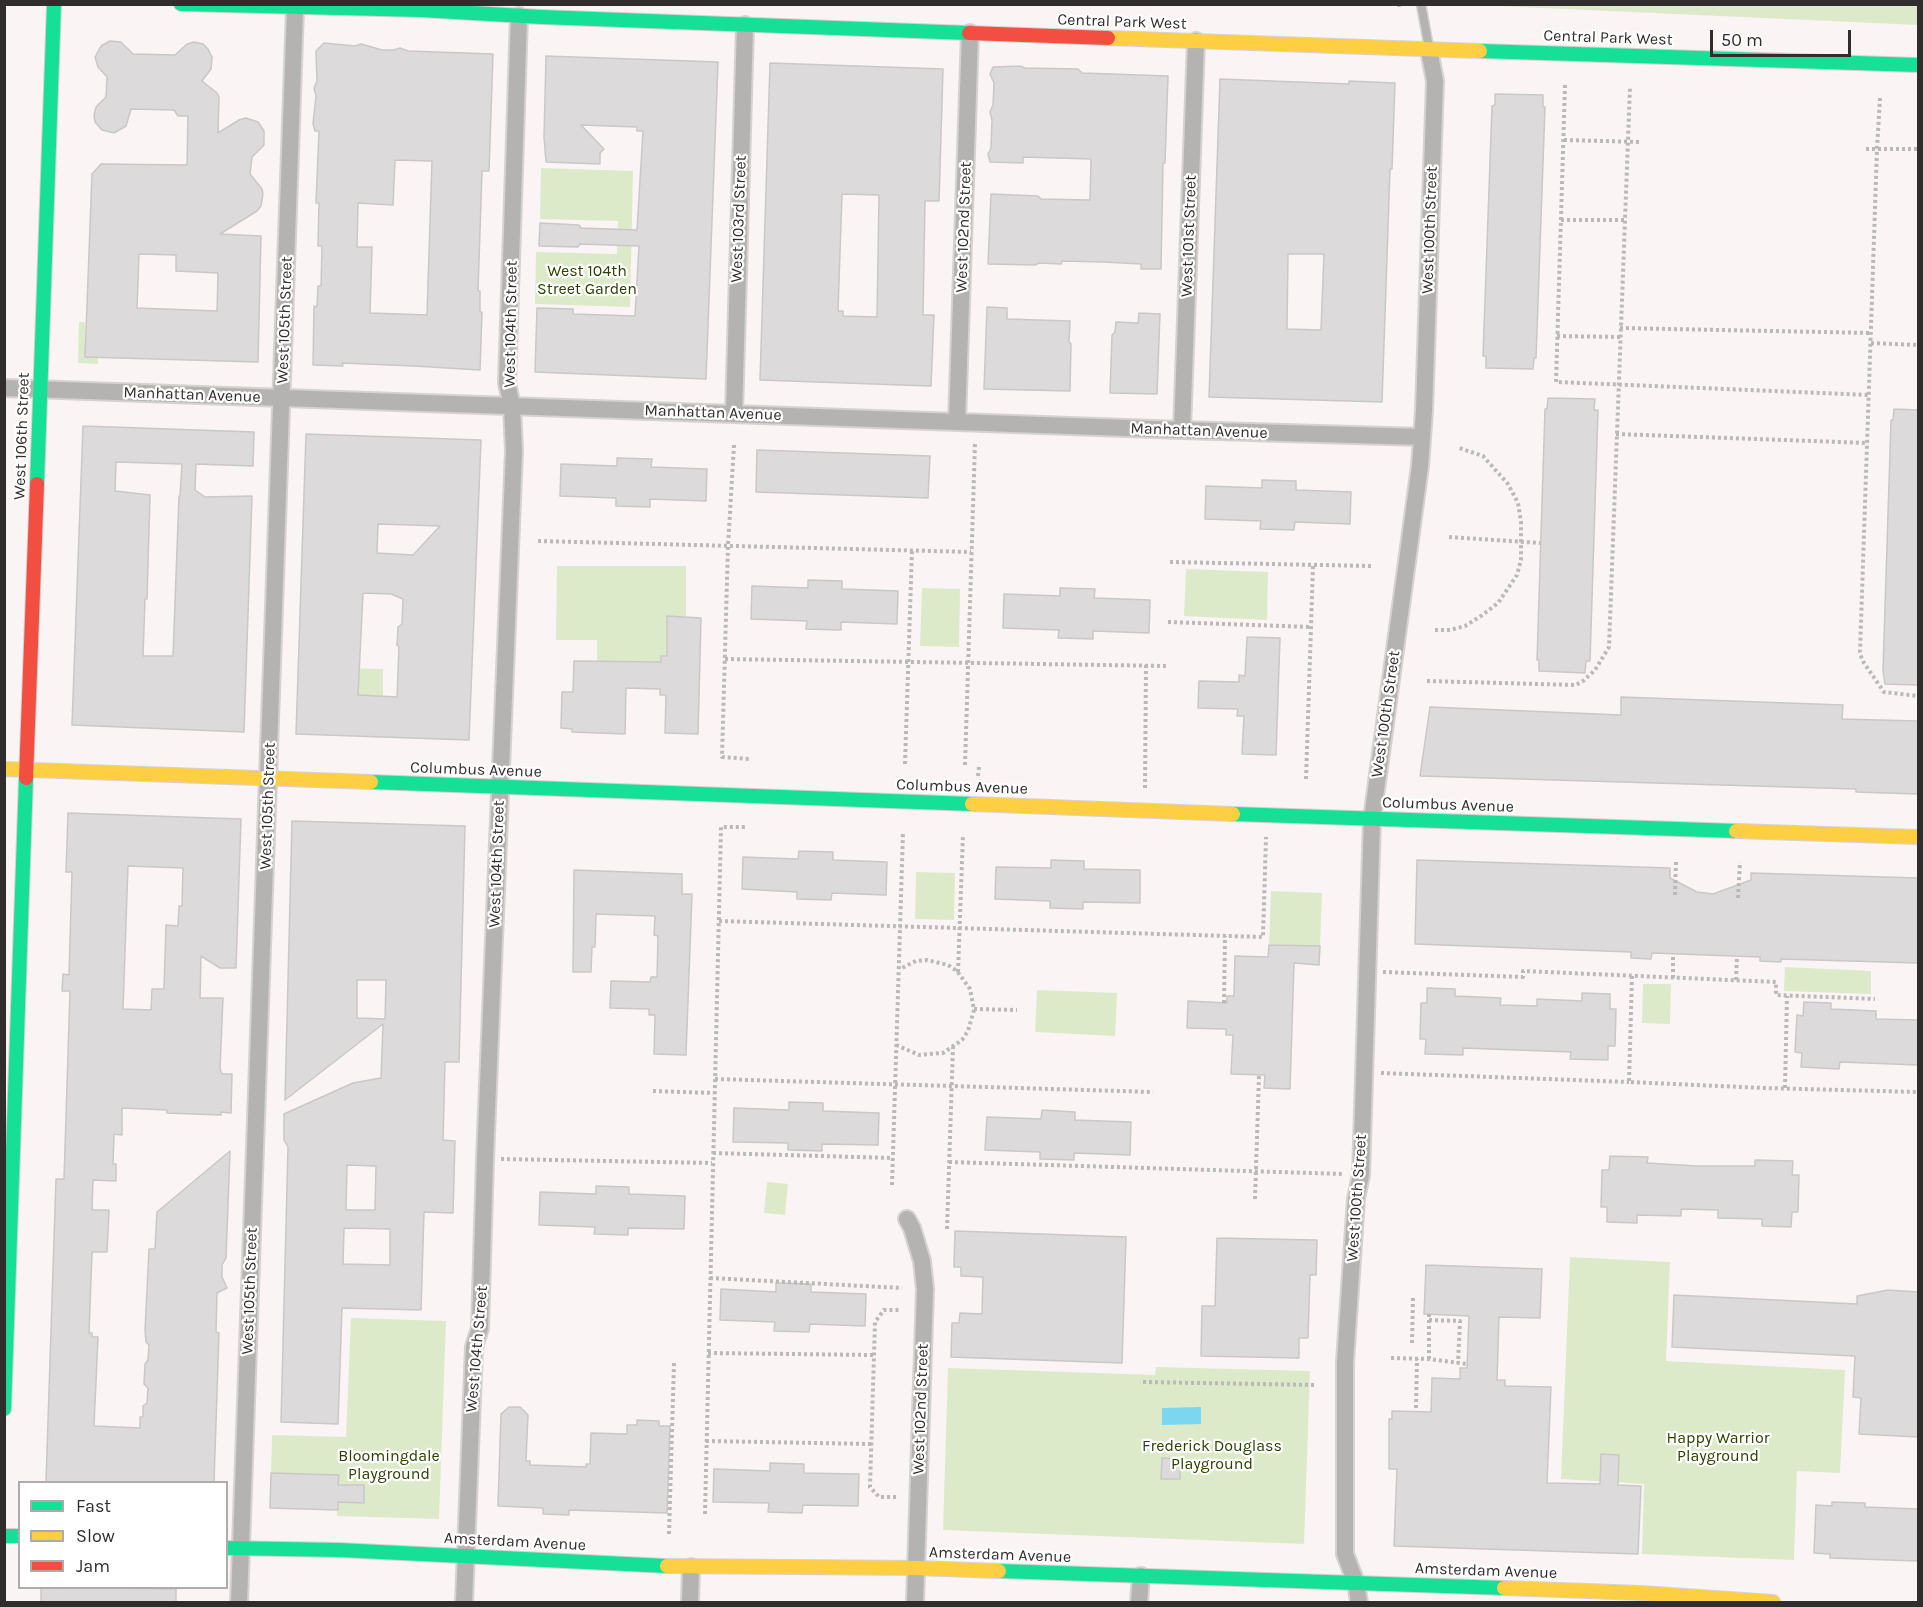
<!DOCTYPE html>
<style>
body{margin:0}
#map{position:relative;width:1923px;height:1607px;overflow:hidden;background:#faf5f4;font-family:Karla,sans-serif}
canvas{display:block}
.frame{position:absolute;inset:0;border:6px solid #312d2c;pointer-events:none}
.legend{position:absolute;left:18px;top:1481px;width:210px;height:108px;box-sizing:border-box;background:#fff;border:2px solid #adabab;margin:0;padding:8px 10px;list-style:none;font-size:18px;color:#312d2c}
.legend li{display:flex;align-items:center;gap:12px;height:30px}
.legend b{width:30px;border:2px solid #adabab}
.scale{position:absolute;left:1710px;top:30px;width:141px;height:27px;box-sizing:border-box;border:3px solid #312d2c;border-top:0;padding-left:8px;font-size:18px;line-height:21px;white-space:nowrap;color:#312d2c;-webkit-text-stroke:4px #fff;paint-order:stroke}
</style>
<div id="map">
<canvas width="1923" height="1607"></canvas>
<div class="frame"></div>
<ul class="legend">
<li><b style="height:8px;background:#16e098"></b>Fast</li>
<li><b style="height:8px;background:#ffcf43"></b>Slow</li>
<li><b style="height:8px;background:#f24e42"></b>Jam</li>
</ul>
<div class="scale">50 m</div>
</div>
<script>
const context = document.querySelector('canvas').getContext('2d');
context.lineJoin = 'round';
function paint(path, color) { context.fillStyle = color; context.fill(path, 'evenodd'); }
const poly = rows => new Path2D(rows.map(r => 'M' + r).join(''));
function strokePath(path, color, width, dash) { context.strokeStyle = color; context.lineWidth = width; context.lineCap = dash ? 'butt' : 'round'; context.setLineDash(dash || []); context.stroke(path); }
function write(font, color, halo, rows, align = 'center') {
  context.font = font + ' Karla,sans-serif'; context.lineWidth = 4.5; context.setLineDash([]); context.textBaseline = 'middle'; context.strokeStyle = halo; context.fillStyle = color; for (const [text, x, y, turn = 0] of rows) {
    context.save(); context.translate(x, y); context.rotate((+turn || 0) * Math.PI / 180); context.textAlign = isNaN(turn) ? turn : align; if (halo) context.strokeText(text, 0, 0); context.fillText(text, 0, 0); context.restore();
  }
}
paint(poly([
 [1918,4,1918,25,1477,5,1477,4],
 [541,168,633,171,630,307,535,304,536,252,617,254,618,221,540,219],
 [79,322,85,322,85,357,98,357,98,364,78,363],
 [557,566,686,566,686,616,667,616,667,656,661,656,661,662,597,662,597,640,556,640],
 [1186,569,1268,572,1267,620,1184,616],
 [922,588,960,589,959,647,920,646],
 [298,667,383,669,383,696,298,693],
 [916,872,955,873,954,920,915,919],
 [1271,891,1322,893,1320,946,1269,945],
 [1785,967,1871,971,1871,994,1784,991],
 [1643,984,1671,984,1670,1024,1642,1023],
 [1037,990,1117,993,1115,1036,1035,1032],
 [767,1182,788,1184,785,1215,764,1213],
 [1570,1257,1670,1262,1666,1361,1845,1370,1840,1473,1797,1471,1794,1560,1642,1554,1644,1484,1561,1479],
 [351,1318,446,1321,439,1519,337,1516,338,1475,271,1473,272,1435,346,1437],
 [1156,1367,1310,1371,1304,1544,943,1530,948,1368,1155,1375]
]), '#ddeac9');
paint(poly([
 [1201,1407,1201,1424,1162,1425,1162,1408]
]), '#7bd6f0');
const building = poly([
 [110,41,121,42,133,54,175,55,187,44,194,42,203,44,208,49,212,57,211,69,202,81,217,93,219,97,218,133,239,120,246,118,258,122,264,131,264,145,252,157,250,174,262,189,263,194,261,206,257,211,220,234,261,236,258,362,85,357,92,174,101,164,187,165,188,116,178,116,174,110,131,109,126,126,114,133,102,130,95,122,94,115,96,107,106,97,107,77,98,67,95,57,101,46,110,41],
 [139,254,176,255,176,271,218,273,217,311,137,308,139,254],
 [324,43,355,46,361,44,382,50,394,50,400,48,408,51,493,54,489,171,482,171,478,291,480,291,480,312,482,312,480,370,414,366,342,363,343,366,313,365,314,306,317,307,318,286,321,286,322,246,318,246,319,203,316,203,319,131,315,131,313,124,316,96,314,88,317,81,316,51,324,43],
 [395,160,432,161,427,315,370,313,372,247,357,247,358,203,393,205,395,160],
 [546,56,718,62,706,379,535,372,537,308,573,309,573,314,635,316,639,246,580,244,578,247,539,246,540,223,579,225,581,228,637,230,643,131,637,131,637,127,581,125,604,149,600,153,600,164,546,162,544,137,546,56],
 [770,63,943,69,939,201,925,201,923,315,934,315,931,386,760,380,770,63],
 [842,194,879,195,877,317,843,316,843,311,838,311,842,194],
 [1020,66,1025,68,1078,69,1082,73,1168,76,1165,163,1163,163,1161,269,1141,269,1141,264,1104,262,1062,261,1061,264,1039,263,1035,265,988,264,991,194,1038,196,1041,199,1090,200,1091,159,1023,157,1023,163,990,162,988,154,991,148,992,120,990,112,993,105,994,83,990,74,993,67,1020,66],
 [1220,79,1349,84,1349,81,1395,83,1392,169,1390,169,1382,402,1209,397,1220,79],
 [1288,254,1324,254,1321,330,1287,329,1288,254],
 [1495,94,1543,95,1543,107,1545,107,1536,358,1534,358,1533,369,1486,368,1486,356,1483,356,1492,106,1495,105,1495,94],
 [987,307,1007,308,1007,319,1070,321,1069,342,1071,344,1070,391,984,389,987,307],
 [1139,313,1160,314,1157,394,1110,393,1112,335,1115,332,1116,322,1138,323,1139,313],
 [1548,398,1595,399,1594,410,1598,410,1590,661,1586,661,1585,673,1539,671,1539,660,1537,660,1545,409,1547,409,1548,398],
 [1894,409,1918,410,1918,685,1885,684,1883,671,1891,420,1893,420,1894,409],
 [83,426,254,432,253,466,196,464,195,490,205,497,252,496,244,732,72,725,83,426],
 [116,462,182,464,180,496,179,496,173,656,143,656,145,599,147,599,150,495,115,491,116,462],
 [306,434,481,440,469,740,296,734,306,434],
 [378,524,440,526,413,555,377,553,378,524],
 [363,593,391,594,403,599,402,624,398,627,397,645,399,647,397,697,358,695,363,593],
 [757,450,930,456,928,498,756,492,757,450],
 [617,458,652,459,651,467,707,469,706,501,650,499,650,507,616,506,616,498,560,496,561,464,617,466,617,458],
 [1262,480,1296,481,1296,490,1351,492,1350,524,1295,522,1294,530,1260,529,1261,521,1205,519,1206,486,1262,488,1262,480],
 [808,580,842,581,842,589,898,591,897,624,841,622,841,630,806,629,807,621,751,619,752,586,808,588,808,580],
 [1060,588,1095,589,1094,598,1150,600,1149,633,1093,631,1093,639,1058,638,1059,630,1003,628,1004,594,1060,596,1060,588],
 [667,616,701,618,698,734,665,733,666,695,660,695,660,689,626,688,625,734,572,732,572,729,561,728,562,692,573,692,574,661,661,662,661,656,667,656,667,616],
 [1247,637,1280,638,1276,755,1242,754,1244,716,1237,716,1238,709,1198,708,1199,681,1239,682,1239,675,1245,676,1247,637],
 [1621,697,1843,705,1842,719,1918,721,1918,794,1856,792,1856,789,1420,776,1430,707,1621,715,1621,697],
 [68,813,241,819,236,968,220,968,201,956,200,998,223,998,220,1069,222,1074,232,1074,231,1113,221,1112,221,1115,167,1113,167,1110,122,1108,122,1135,114,1134,113,1164,116,1164,116,1181,93,1180,92,1210,109,1210,107,1252,92,1252,89,1333,92,1333,92,1337,98,1337,94,1426,140,1428,140,1417,143,1417,143,1406,147,1403,148,1388,144,1384,145,1364,148,1360,149,1345,146,1342,145,1330,149,1249,155,1249,157,1212,230,1151,226,1258,222,1265,222,1277,227,1288,217,1293,216,1332,219,1333,214,1482,46,1482,56,1179,64,1179,70,991,62,991,63,974,69,975,72,872,66,872,68,813],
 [128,866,183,868,182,906,179,906,178,926,166,925,164,989,152,989,151,1010,123,1009,128,866],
 [292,821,465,826,459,1062,445,1062,443,1140,455,1141,453,1213,424,1212,421,1310,342,1308,338,1424,281,1422,288,1147,284,1140,284,1114,353,1083,381,1078,383,1024,285,1100,292,821],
 [357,980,386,980,385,1019,357,1018,357,980],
 [347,1165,376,1166,375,1210,346,1210,347,1165],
 [344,1228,390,1229,390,1265,343,1264,344,1228],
 [799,851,833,852,833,860,887,862,886,895,832,893,831,900,797,899,797,892,742,889,743,857,798,859,799,851],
 [1051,860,1084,861,1084,869,1140,870,1140,903,1083,902,1083,909,1050,908,1050,901,995,899,996,867,1051,868,1051,860],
 [1417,860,1670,868,1670,878,1697,892,1713,894,1751,880,1751,873,1918,878,1918,963,1781,959,1781,962,1760,961,1760,957,1652,953,1651,959,1631,958,1631,952,1415,944,1417,860],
 [574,870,682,874,682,894,692,894,686,1055,654,1054,655,1015,649,1015,649,1009,610,1008,611,981,650,982,651,977,657,977,658,936,654,935,655,916,596,914,595,947,592,947,591,972,573,972,574,870],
 [1269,945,1320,946,1319,965,1294,963,1290,1089,1264,1088,1265,1075,1231,1074,1233,1035,1226,1035,1226,1029,1187,1028,1188,1001,1227,1003,1227,996,1234,996,1235,956,1268,957,1269,945],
 [1427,988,1455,989,1455,996,1501,998,1500,1005,1537,1006,1537,999,1582,1001,1582,993,1610,994,1610,1009,1616,1009,1615,1046,1608,1046,1608,1060,1570,1059,1571,1052,1463,1048,1463,1055,1425,1054,1426,1039,1420,1039,1421,1003,1427,1003,1427,988],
 [1804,1002,1831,1003,1831,1009,1876,1011,1876,1019,1918,1020,1918,1065,1840,1062,1839,1069,1801,1067,1802,1053,1795,1052,1797,1015,1803,1016,1804,1002],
 [789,1102,823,1103,823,1111,879,1113,878,1145,822,1144,822,1151,788,1150,788,1143,733,1142,734,1108,789,1110,789,1102],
 [1042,1110,1075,1112,1075,1120,1131,1122,1130,1155,1074,1153,1074,1160,1040,1159,1040,1152,985,1150,987,1117,1041,1119,1042,1110],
 [1610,1156,1648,1157,1647,1163,1697,1166,1755,1166,1755,1160,1793,1161,1792,1175,1799,1175,1798,1212,1792,1212,1791,1227,1762,1226,1762,1219,1718,1218,1718,1210,1681,1209,1681,1216,1637,1215,1637,1223,1607,1222,1607,1207,1601,1207,1602,1170,1609,1170,1610,1156],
 [596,1186,629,1187,629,1194,685,1196,684,1229,628,1228,628,1235,594,1234,595,1227,539,1225,540,1192,596,1194,596,1186],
 [955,1231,1126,1237,1122,1363,951,1357,952,1323,959,1323,960,1313,982,1314,983,1277,961,1276,961,1267,954,1267,955,1231],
 [1217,1238,1317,1240,1316,1275,1310,1275,1308,1338,1299,1338,1299,1358,1201,1356,1202,1306,1215,1306,1217,1238],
 [1426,1265,1542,1269,1540,1318,1499,1317,1497,1380,1505,1380,1505,1386,1551,1387,1547,1483,1600,1484,1601,1454,1619,1455,1618,1485,1641,1486,1638,1554,1394,1546,1397,1469,1389,1469,1389,1419,1392,1419,1392,1411,1431,1412,1432,1378,1460,1379,1460,1368,1467,1368,1469,1316,1424,1314,1426,1265],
 [776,1283,811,1284,811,1292,866,1294,865,1326,810,1324,809,1332,774,1331,775,1322,720,1320,721,1289,776,1292,776,1283],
 [1888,1290,1918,1292,1918,1437,1859,1434,1861,1398,1853,1397,1855,1356,1672,1347,1674,1295,1857,1304,1857,1296,1888,1290],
 [509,1407,520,1407,528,1415,526,1461,530,1461,530,1465,586,1467,586,1464,590,1464,591,1433,627,1434,627,1425,637,1425,637,1420,659,1421,659,1426,670,1426,667,1513,569,1510,569,1515,543,1514,543,1508,498,1506,501,1414,509,1407],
 [1162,1458,1180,1459,1180,1479,1161,1479,1162,1458],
 [770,1463,804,1464,804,1473,859,1474,858,1506,803,1505,802,1513,768,1512,769,1503,713,1502,714,1469,770,1471,770,1463],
 [271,1473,339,1475,338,1485,364,1485,364,1503,338,1502,338,1510,270,1508,271,1473],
 [1832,1502,1865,1503,1865,1507,1918,1509,1918,1561,1830,1558,1830,1554,1814,1553,1816,1505,1832,1506,1832,1502],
 [41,1587,176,1589,176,1602,41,1602,41,1587]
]);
paint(building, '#dcdada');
strokePath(building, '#cac7c8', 1.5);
const lane = poly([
 [1421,4,1429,48]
]);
const street = poly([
 [4,388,1182,430,1422,437],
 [734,414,745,25],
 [957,422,970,33],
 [1182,430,1196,41],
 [907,1219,912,1228,922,1261,925,1289,915,1602],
 [239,1602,295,9],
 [464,1602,474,1347,480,1328,485,1159,514,451,512,406,507,383,519,16],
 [690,1602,691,1567],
 [1139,1602,1141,1576],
 [1359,1602,1356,1583,1345,1554,1345,1362,1356,1199,1361,1175,1372,819,1420,466,1424,411,1435,81,1429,50]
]);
const fast = poly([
 [181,4,421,10,541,17,969,33],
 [1480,51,1918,65],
 [37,484,54,4],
 [371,782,972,804],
 [1233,814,1736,831],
 [4,1409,26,778],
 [4,1536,20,1536],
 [226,1548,339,1550,667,1566],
 [999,1571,1504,1588]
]);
const slow = poly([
 [1108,38,1480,51],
 [4,769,371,782],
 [972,804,1233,814],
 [1736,831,1918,837],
 [667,1566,916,1568,999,1571],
 [1504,1588,1641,1593,1773,1602]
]);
const jam = poly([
 [969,33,1108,38],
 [26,778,37,484]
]);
strokePath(lane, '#d5d2d1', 11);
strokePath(street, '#d5d2d1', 20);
strokePath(fast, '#d5d2d1', 16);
strokePath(slow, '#d5d2d1', 16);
strokePath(jam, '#d5d2d1', 16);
strokePath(poly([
 [1399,4,1400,9],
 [1565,85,1556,382,1870,395],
 [1880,98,1877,149,1860,652,1862,660,1884,692,1918,696],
 [1564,140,1640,142],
 [1866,149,1918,149],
 [1561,220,1625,220],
 [1620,328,1872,333],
 [1557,336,1620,337],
 [1871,343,1918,345],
 [1616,434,1868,443],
 [734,445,728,546,722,757,750,759],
 [1449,537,1540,543],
 [538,541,971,552],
 [1170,562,1371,566],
 [1168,622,1311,627],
 [1435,630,1450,630,1465,626,1481,616,1498,603,1517,575,1521,560,1521,522,1518,503,1508,484,1483,456,1459,448],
 [725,659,1167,666],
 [1427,681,1576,685,1583,681,1595,670,1609,647,1630,87],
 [905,764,912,550],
 [965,765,975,443],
 [978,776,979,767],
 [1306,779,1313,566],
 [1145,788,1146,665],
 [1675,895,1676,861],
 [1738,898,1740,862],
 [719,921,1263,937,1266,837],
 [958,972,963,834],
 [1383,972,1523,977,1523,971,1776,982,1776,995,1875,999],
 [1632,976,1629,1082,1764,1088,1918,1092],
 [1673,978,1673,954],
 [1736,980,1737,956],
 [1224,1003,1225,936],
 [974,1009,1017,1010],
 [896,1045,919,1055,943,1053,962,1040,968,1031,974,1010,970,989,957,971,948,965,927,960,916,961,900,969],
 [1381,1073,1629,1082],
 [715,1079,1153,1092],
 [1785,1088,1787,996],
 [653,1091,714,1093],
 [713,1153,893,1158],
 [501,1159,712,1163],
 [949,1162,1344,1174],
 [892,1185,903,832],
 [1255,1199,1259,1075],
 [947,1229,953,1047],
 [710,1278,902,1288],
 [1429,1320,1460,1321,1458,1363],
 [1412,1343,1413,1298],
 [708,1353,874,1355],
 [1391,1358,1429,1359,1467,1364],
 [1429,1359,1429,1314],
 [1143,1382,1316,1385],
 [1416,1408,1417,1359],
 [706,1441,871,1444],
 [896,1497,879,1497,870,1487,875,1322,884,1310,901,1310],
 [705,1514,721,827,747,827],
 [669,1534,674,1363]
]), '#bbb9b8', 4, [3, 3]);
strokePath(lane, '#b4b3b2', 8);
strokePath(street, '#b4b3b2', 16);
strokePath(fast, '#16e098', 14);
strokePath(slow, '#ffcf43', 14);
strokePath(jam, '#f24e42', 14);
write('16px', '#312d2c', '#fff', [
 ["Central Park West",1122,22,2],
 ["Central Park West",1608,38,2],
 ["West 103rd Street",739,219,-88],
 ["West 102nd Street",964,227,-88],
 ["West 100th Street",1430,230,-88],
 ["West 101st Street",1189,236,-88],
 ["West 105th Street",285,320,-88],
 ["West 104th Street",511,324,-89],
 ["Manhattan Avenue",192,395,2],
 ["Manhattan Avenue",713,413,2],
 ["Manhattan Avenue",1199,431,2],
 ["West 106th Street",22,436,-88],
 ["West 100th Street",1386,714,-82],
 ["Columbus Avenue",476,770,2],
 ["Columbus Avenue",962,787,2],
 ["Columbus Avenue",1448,805,2],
 ["West 105th Street",268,806,-88],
 ["West 104th Street",497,864,-88],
 ["West 100th Street",1357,1198,-86],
 ["West 105th Street",250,1291,-88],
 ["West 104th Street",477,1349,-85],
 ["West 102nd Street",921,1409,-88],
 ["Amsterdam Avenue",515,1542,3],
 ["Amsterdam Avenue",1000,1555,2],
 ["Amsterdam Avenue",1486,1571,2]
]);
write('16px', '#2a4100', '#fff', [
 ["West 104th",587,271],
 ["Street Garden",587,289],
 ["Happy Warrior",1718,1438],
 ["Playground",1718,1456],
 ["Frederick Douglass",1212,1446],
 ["Playground",1212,1464],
 ["Bloomingdale",389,1456],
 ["Playground",389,1474]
]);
</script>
